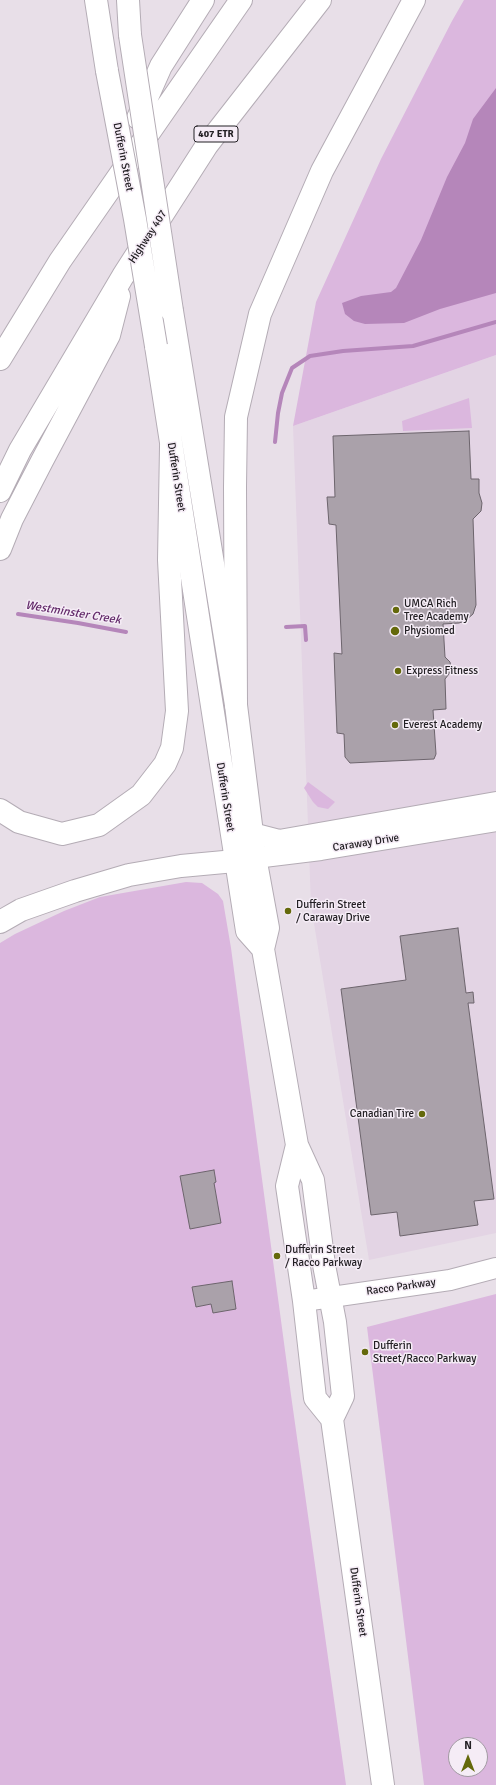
<!DOCTYPE html>
<style>
body{margin:0}
#map{position:relative;width:496px;height:1785px;overflow:hidden;background:#e8dfe8;font-family:Signika,sans-serif}
canvas{display:block}
.north{position:absolute;left:448px;top:1737px;width:40px;height:40px;box-sizing:border-box;background:#f5ecf6;border:1px solid #a19aa2;border-radius:50%;rotate:0deg;font-size:11px;font-weight:700;line-height:16px;text-align:center;color:#232024}
.north::after{content:'';display:block;margin:auto;width:14px;height:18px;background:#64690b;clip-path:polygon(50% 0,100% 100%,50% 72%,0 100%)}
</style>
<div id="map">
<canvas width="496" height="1785"></canvas>
<div class="north">N</div>
</div>
<script>
const context = document.querySelector('canvas').getContext('2d');
context.lineJoin = 'round';
function paint(path, color) { context.fillStyle = color; context.fill(path, 'evenodd'); }
const poly = rows => new Path2D(rows.map(r => 'M' + r).join(''));
function strokePath(path, color, width, dash) { context.strokeStyle = color; context.lineWidth = width; context.lineCap = dash ? 'butt' : 'round'; context.setLineDash(dash || []); context.stroke(path); }
function write(font, color, halo, rows, align = 'center') {
  context.font = font + ' Signika,sans-serif'; context.lineWidth = 3; context.setLineDash([]); context.textBaseline = 'middle'; context.strokeStyle = halo; context.fillStyle = color; for (const [text, x, y, turn = 0] of rows) {
    context.save(); context.translate(x, y); context.rotate((+turn || 0) * Math.PI / 180); context.textAlign = isNaN(turn) ? turn : align; if (halo) context.strokeText(text, 0, 0); context.fillText(text, 0, 0); context.restore();
  }
}
paint(poly([
 [496,355,496,1233,369,1260,311,905,293,426]
]), '#e3d4e4');
paint(poly([
 [464,0,496,0,496,355,293,426,316,302,381,159,452,21],
 [469,398,472,428,403,431,402,421],
 [308,782,335,802,328,809,318,807,313,802,304,788],
 [186,882,202,883,218,894,223,901,231,948,291,1395,346,1785,0,1785,0,943,15,934,64,911,100,897],
 [496,1294,496,1785,424,1785,367,1327],
 [456,1745,480,1745,480,1769,456,1769]
]), '#dbb7de');
paint(poly([
 [496,88,496,293,440,309,404,323,365,324,354,321,345,314,342,303,361,296,391,292,396,288,421,240,447,177,465,143,473,119]
]), '#b586ba');
strokePath(poly([
 [275,442,278,413,282,393,292,368,310,356,343,351,413,346,496,322],
 [18,614,78,623,126,632],
 [286,627,305,626,306,640]
]), '#b586ba', 4);
const building = poly([
 [469,431,471,479,479,479,479,493,482,503,481,511,473,519,476,605,473,614,465,621,459,623,443,624,445,657,450,662,451,668,449,674,445,679,446,709,433,710,436,754,434,759,350,763,345,757,344,734,337,733,334,653,342,654,336,525,329,524,327,497,335,497,333,436,469,431],
 [458,928,466,993,473,992,474,1003,468,1003,494,1199,474,1201,478,1225,400,1236,397,1212,371,1215,341,989,406,980,400,936,458,928],
 [214,1170,216,1182,214,1183,221,1223,190,1229,180,1176,214,1170],
 [232,1281,236,1309,213,1313,211,1304,196,1307,192,1287,232,1281]
]);
paint(building, '#aaa1aa');
strokePath(building, '#6d656d', 1);
const minor = poly([
 [252,833,279,840,496,802],
 [239,860,321,850,496,821],
 [304,1301,450,1280,496,1268]
]);
const major = poly([
 [96,0,107,71],
 [172,311,236,705,255,857,268,928,263,949,297,1145,313,1180,324,1265,335,1322,343,1396,332,1419],
 [156,346,247,931,263,949],
 [297,1145,287,1186,304,1301,315,1398,332,1419,383,1785]
]);
const highway = poly([
 [128,0,130,35],
 [138,118,161,66,203,0],
 [0,359,60,261,241,0],
 [0,491,20,450,123,276,207,145,320,0],
 [0,549,12,519,42,461,109,335,119,296],
 [236,705,235,487,236,417,260,314,322,171,414,0],
 [0,810,19,822,62,834,99,825,141,795,165,764,172,748,177,711,169,560,171,447],
 [0,922,21,910,75,891,129,875,181,866,235,861]
]);
strokePath(minor, '#b4acb5', 22);
strokePath(major, '#b4acb5', 24);
strokePath(highway, '#b4acb5', 24);
strokePath(minor, '#fff', 20);
strokePath(major, '#fff', 22);
strokePath(highway, '#fff', 22);
const majorBridge = poly([
 [130,35,172,311],
 [107,71,135,219,156,346]
]);
strokePath(majorBridge, '#b4acb5', 24, []);
strokePath(majorBridge, '#fff', 22);
for (const [x, y, r, color] of [
 [396,610,4,"#64690b"],
 [395,631,5,"#64690b"],
 [398,671,4,"#64690b"],
 [395,725,4,"#64690b"],
 [288,911,4,"#64690b"],
 [422,1114,4,"#64690b"],
 [277,1256,4,"#64690b"],
 [365,1352,4,"#64690b"]
]) { const dot = new Path2D(); dot.arc(x, y, r, 0, 2 * Math.PI); context.fillStyle = color; context.fill(dot); strokePath(dot, '#f5ecf6', 1.5); }
for (const [x, y, w] of [
 [216,134,44]
]) { const box = new Path2D(); box.roundRect(x - w / 2, y - 8, w, 16, 3); context.fillStyle = '#f5ecf6'; context.fill(box); strokePath(box, '#232024', 1); }
write('bold 10px', '#232024', null, [
 ["407 ETR",216,134]
]);
write('11px', '#232024', '#f5ecf6', [
 ["Dufferin Street",123,157,79],
 ["Highway 407",148,237,-57],
 ["Dufferin Street",176,477,81],
 ["Dufferin Street",225,797,81],
 ["Caraway Drive",366,843,-9],
 ["Racco Parkway",401,1287,-8],
 ["Dufferin Street",358,1602,82]
]);
write('11px', '#232024', '#f5ecf6', [
 ["UMCA Rich",404,604],
 ["Tree Academy",404,617],
 ["Physiomed",404,631],
 ["Express Fitness",406,671],
 ["Everest Academy",403,725],
 ["Dufferin Street",296,905],
 ["/ Caraway Drive",296,918],
 ["Canadian Tire",414,1114,"right"],
 ["Dufferin Street",285,1250],
 ["/ Racco Parkway",285,1263],
 ["Dufferin",373,1346],
 ["Street/Racco Parkway",373,1359]
], 'left');
write('italic 12px', '#622969', '#f5ecf6', [
 ["Westminster Creek",73,613,9]
]);
</script>
